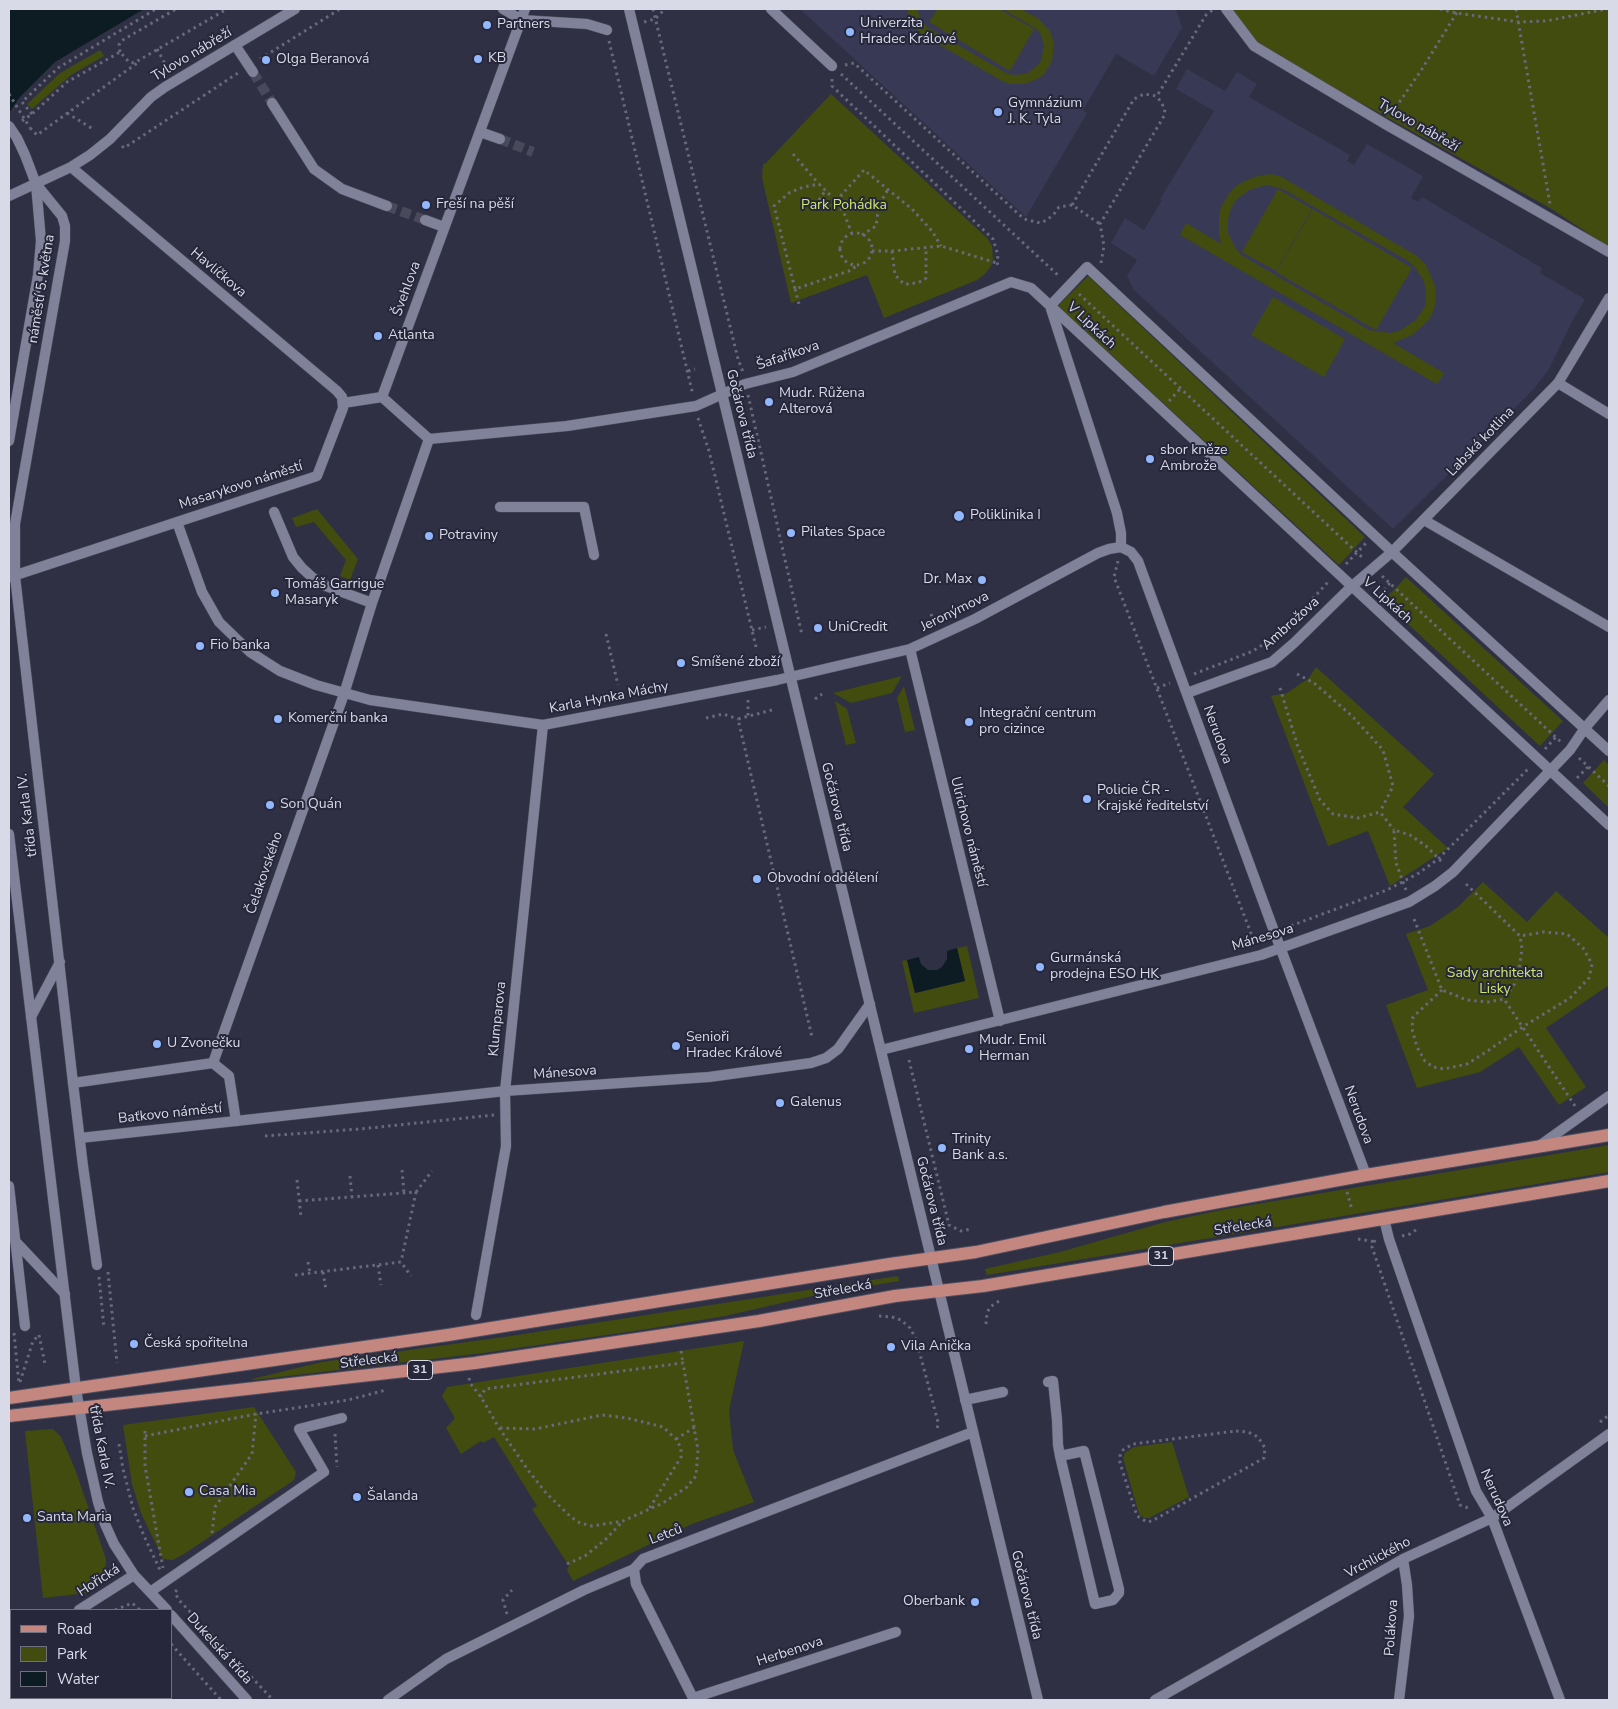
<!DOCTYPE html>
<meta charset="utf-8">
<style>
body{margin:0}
#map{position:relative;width:1618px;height:1709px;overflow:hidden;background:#2f3044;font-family:"Nunito Sans",sans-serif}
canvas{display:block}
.frame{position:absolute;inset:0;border:10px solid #d9dae7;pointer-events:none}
.legend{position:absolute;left:10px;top:1609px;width:162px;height:90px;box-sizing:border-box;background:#26273a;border:1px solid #6e6f7f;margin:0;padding:6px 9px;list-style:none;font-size:15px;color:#d9dae7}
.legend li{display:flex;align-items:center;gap:10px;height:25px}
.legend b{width:25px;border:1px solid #6e6f7f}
</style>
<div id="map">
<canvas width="1618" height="1709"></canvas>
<div class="frame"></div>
<ul class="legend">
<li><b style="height:6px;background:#c38780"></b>Road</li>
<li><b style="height:14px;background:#424c0f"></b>Park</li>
<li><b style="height:14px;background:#0d1c22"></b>Water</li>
</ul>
</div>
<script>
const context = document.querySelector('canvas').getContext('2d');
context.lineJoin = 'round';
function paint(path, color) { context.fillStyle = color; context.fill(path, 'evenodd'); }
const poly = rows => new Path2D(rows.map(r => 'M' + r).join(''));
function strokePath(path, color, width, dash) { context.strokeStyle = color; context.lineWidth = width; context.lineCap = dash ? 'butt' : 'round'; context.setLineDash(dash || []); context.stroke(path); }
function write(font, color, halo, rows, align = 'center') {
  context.font = font + ' "Nunito Sans",sans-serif'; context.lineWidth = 4; context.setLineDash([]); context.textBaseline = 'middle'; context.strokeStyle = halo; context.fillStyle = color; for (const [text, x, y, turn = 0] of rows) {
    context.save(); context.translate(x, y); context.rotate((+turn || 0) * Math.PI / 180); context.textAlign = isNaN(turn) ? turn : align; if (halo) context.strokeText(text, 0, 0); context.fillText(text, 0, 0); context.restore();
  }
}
paint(poly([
 [800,9,1176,9,1182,28,1154,76,1116,54,1083,110,1087,113,1026,217],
 [1187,69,1225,91,1237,72,1257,84,1249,97,1350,155,1347,161,1354,165,1367,144,1423,176,1411,198,1418,202,1422,197,1542,268,1540,273,1585,299,1573,320,1549,369,1534,389,1393,529,1134,290,1127,276,1137,260,1111,243,1125,218,1144,230,1162,200,1160,199,1214,111,1176,89]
]), '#383954');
paint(poly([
 [907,9,917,9,920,18,927,27,1008,74,1016,75,1028,73,1038,65,1041,61,1044,46,1040,32,1035,28,1003,9,1021,9,1039,19,1050,31,1054,43,1052,61,1044,74,1037,79,1024,84,1010,84,1002,81,921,34,912,24],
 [937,9,999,9,1034,29,1010,71,929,22],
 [1232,9,1609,9,1609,247,1550,208,1282,59,1256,43],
 [100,50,104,56,71,75,32,109,27,104,60,73],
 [831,94,987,238,992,246,993,259,991,266,985,274,977,280,884,318,867,275,791,303,762,178,763,164,766,163],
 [1270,174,1280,176,1417,256,1426,265,1435,286,1436,300,1433,312,1429,320,1412,335,1393,343,1444,373,1437,384,1180,235,1186,223,1221,244,1219,235,1219,216,1221,207,1230,192,1236,186,1243,182,1254,177],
 [1266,185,1283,189,1408,261,1414,266,1424,281,1426,294,1425,306,1416,320,1399,331,1390,333,1369,330,1241,255,1235,247,1228,233,1228,220,1230,211,1235,201,1241,196,1249,190],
 [1278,189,1312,209,1276,271,1242,252],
 [1313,209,1412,268,1376,330,1276,272],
 [1088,276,1365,537,1339,565,1058,306],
 [1273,297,1345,339,1324,377,1251,335],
 [317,509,358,559,350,580,340,576,346,560,314,522,296,527,292,518],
 [1406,577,1563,721,1540,746,1383,601],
 [1316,667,1434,774,1403,807,1448,848,1390,886,1368,831,1328,846,1271,696,1287,693,1309,678],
 [902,676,892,693,851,703,833,693],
 [904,686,915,730,905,732,897,698],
 [835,701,847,709,856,743,846,745],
 [1604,760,1609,765,1609,808,1583,783],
 [1483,882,1527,922,1556,891,1609,938,1609,985,1546,1028,1586,1087,1559,1105,1519,1047,1480,1072,1417,1088,1386,1005,1428,990,1406,934,1430,926,1458,907],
 [967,946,979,998,914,1013,902,961,907,960,915,993,965,981,957,948],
 [1609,1145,1609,1172,987,1275,985,1269,1060,1252,1165,1222,1221,1210],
 [898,1276,899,1281,821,1294,725,1316,647,1329,483,1353,253,1380,252,1379,322,1362,511,1336],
 [744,1341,729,1410,733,1450,754,1502,692,1524,573,1581,567,1570,569,1566,532,1509,537,1506,494,1437,483,1443,481,1441,461,1454,446,1428,455,1418,442,1396,447,1387],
 [254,1407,296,1472,294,1480,184,1554,173,1560,163,1559,141,1513,132,1484,123,1425],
 [53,1429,61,1437,75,1469,106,1559,105,1573,99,1585,87,1593,43,1598,25,1431],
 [1172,1442,1189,1497,1149,1518,1144,1518,1140,1515,1137,1507,1123,1458,1125,1453,1134,1447]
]), '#424c0f');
paint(poly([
 [9,9,144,9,55,62,19,98,9,113],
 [957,948,965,981,915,993,907,960,919,957,921,964,928,970,937,970,942,967,947,959,947,951]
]), '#0d1c22');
strokePath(poly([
 [253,72,272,103],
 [500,139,533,152],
 [387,206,425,220]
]), '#484a5c', 10, [10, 5]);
const service = poly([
 [1226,9,1254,46,1385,124,1609,252],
 [1558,383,1609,414],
 [500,507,584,507,594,555],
 [1424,520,1609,627],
 [1048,1382,1053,1381,1057,1420,1058,1445,1060,1456,1095,1604,1113,1600,1119,1593,1119,1589,1084,1451,1060,1456],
 [965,1400,1003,1392]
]);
const pedestrian = poly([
 [503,9,522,20,587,24,607,30],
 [771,9,832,66],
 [235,45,253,72],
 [272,103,314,169,342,189,387,206],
 [480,132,500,139],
 [425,220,444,227],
 [343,403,382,397],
 [429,439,382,397,525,9],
 [429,439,482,434],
 [274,512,293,557,302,568,313,578,326,586,372,603],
 [213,1063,344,694,372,603,429,439],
 [80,1138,236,1121,229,1076,213,1063,73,1083,83,1166,97,1265],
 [388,1700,446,1659,584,1590,634,1569]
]);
const minor = poly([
 [36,184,62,216,65,226,65,241,15,524,15,576,73,1083],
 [9,196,71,167,90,155,110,139,151,97,165,87,295,9],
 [1050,306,1087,267,1392,552,1609,751],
 [1051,309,1117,513,1121,533,1121,547],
 [482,434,567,426,696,406,745,384,793,372,1011,282,1031,288,1609,825],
 [177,522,202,592,219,622,250,652,280,671,316,685,370,700,543,725,777,680,910,649,975,619,1098,553,1109,549,1121,547],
 [1121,547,1131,552,1138,561,1271,923,1366,1175],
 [10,577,317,476,343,408,342,397,337,391,71,167],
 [910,649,1000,1021],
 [1187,693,1272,662,1294,643,1351,587,1392,552,1558,383,1609,298],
 [31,1017,60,962],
 [881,1050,1261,955,1409,902,1435,886,1453,872,1570,750,1585,728,1609,700],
 [236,1121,505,1091,709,1077,811,1063,826,1058,838,1049,870,1004],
 [1539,1146,1609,1096],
 [9,1186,25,1326],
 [1384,1219,1389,1239,1476,1491,1492,1518,1560,1700],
 [15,1241,65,1294],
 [476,1315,506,1146,505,1091,543,725],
 [76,1389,87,1453,98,1502,105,1524,114,1544,134,1575,167,1610],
 [150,1592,324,1472,299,1429,342,1418],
 [79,1610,134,1575],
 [171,1615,247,1700],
 [9,1656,11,1654],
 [693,1698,896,1632],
 [694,1700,636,1584,634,1569,643,1559,973,1432],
 [1155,1700,1403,1559,1492,1518,1609,1434],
 [1399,1700,1409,1616,1407,1585,1403,1559]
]);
const tertiary = poly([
 [629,9,1038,1700],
 [9,441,38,275,41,241,36,184,25,155,17,138],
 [9,834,76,1389]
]);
const primary = poly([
 [9,1398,448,1335,890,1264,976,1252,1164,1212,1366,1175,1609,1135],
 [9,1416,475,1363,759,1321,895,1296,983,1286,1609,1181]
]);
strokePath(service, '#4e4e5f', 11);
strokePath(pedestrian, '#4e4e5f', 11);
strokePath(minor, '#4e4e5f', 11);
strokePath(tertiary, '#4e4e5f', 11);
strokePath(primary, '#4e4e5f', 14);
strokePath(poly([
 [653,9,738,359,743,372],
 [1440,9,1456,13,1519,22,1546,21,1607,9],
 [1516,9,1550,204],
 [644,22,655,19,665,9],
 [609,41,693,395],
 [157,49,169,71],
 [120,52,119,45,121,41,176,9],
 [260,59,340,9],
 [845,65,854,63,1024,219,1040,223,1047,220,1054,214,1059,207,1072,205,1100,224],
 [841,74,1060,277],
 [832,79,832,86,993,239,998,255,997,263,1000,268],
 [67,113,93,129],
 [1392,113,1422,69,1459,9],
 [32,114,22,102,58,68,156,9],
 [22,121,32,114,67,82,115,55,120,52,129,62,134,63,227,9],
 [30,128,37,135,140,61],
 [122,146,124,148,238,73],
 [793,154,818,183],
 [819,200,825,191],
 [836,201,864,170,912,209,932,231,941,246],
 [1072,205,1134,99,1144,94,1157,96,1206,15,1214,9],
 '840 249a16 16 0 1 1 32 0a16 16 0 1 1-32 0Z',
 [852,234,844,213,836,201,819,184,803,187,789,193,774,206,795,289,849,271,858,265],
 [862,235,876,226,879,205,888,189],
 [872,251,892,251,941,246,997,263],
 [892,251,895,275,904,284,910,284,923,281,926,278,926,248],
 [1101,263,1104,246,1100,224,1164,116,1165,109,1157,96],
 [795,289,800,308],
 [1079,294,1364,559],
 [688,371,695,369],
 [748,395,802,635],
 [1169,401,1180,389],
 [698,418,709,451,756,647],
 [1118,561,1114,577,1252,936,1261,940],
 [1346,564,1366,543],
 [1382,576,1561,742],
 [1380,595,1390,583],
 [931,614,935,625],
 [752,630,766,627],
 [606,634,618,685],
 [748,659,749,665],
 [1194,674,1253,651,1282,632,1329,581],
 [1297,674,1314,683,1352,716,1383,750,1393,786,1380,812],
 [1157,688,1170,683],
 [1280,688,1298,747,1320,800,1333,814,1358,818,1380,812,1394,830],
 [815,699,822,694],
 [748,700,748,717],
 [772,710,738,719,812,1037],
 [706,718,723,714,738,719],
 [1545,749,1556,737],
 [1579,758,1609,786],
 [1577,778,1588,767],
 [1466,884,1520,936,1522,949,1519,969,1514,985,1504,999],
 [1406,890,1396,863,1394,830,1410,835,1426,846,1444,864],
 [1414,919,1442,990,1467,1000,1489,1002,1504,999,1575,1106],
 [1285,928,1387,890,1419,873,1438,859,1530,767],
 [1442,990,1413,1017,1412,1029,1417,1047,1425,1061,1433,1067,1444,1069,1467,1064,1486,1052,1524,1026,1570,998,1589,978,1592,964,1583,948,1567,934,1544,932,1520,936],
 [909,1060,949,1225,961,1231,971,1229],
 [265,1136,360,1129,494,1115],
 [402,1170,404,1193],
 [350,1176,352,1197],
 [297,1180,301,1217],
 [416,1192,432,1171],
 [1347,1192,1352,1210],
 [299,1201,416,1192,401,1262],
 [1402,1236,1410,1234,1419,1228],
 [1358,1239,1376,1242],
 [1375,1240,1372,1247,1460,1505,1471,1509],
 [308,1262,310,1274],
 [378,1265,381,1285],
 [108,1272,117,1363],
 [323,1272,326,1290],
 [295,1275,401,1262,411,1276],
 [99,1277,104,1328],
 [879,1316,892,1317,901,1320,910,1328,916,1339,938,1422,937,1432],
 [986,1324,987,1313,990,1307,1002,1299],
 [14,1333,19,1384],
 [39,1335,45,1364],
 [681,1351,683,1363],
 [469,1378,470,1383,481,1397,499,1428,528,1470,546,1493,571,1517,580,1523,592,1526,623,1521,663,1503,687,1487,696,1476,698,1450,683,1363,485,1389,481,1397],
 [20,1382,33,1341,39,1335],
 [1600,1422,1609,1415],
 [500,1428,535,1429,602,1415,627,1418,663,1427,676,1439,681,1448,681,1457,649,1509],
 [145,1431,145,1466,163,1568],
 [1236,1431,1248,1432,1258,1437,1265,1448,1264,1458,1152,1521,1147,1522,1137,1516,1120,1463,1120,1456,1123,1450,1133,1444,1236,1431],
 [335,1434,337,1467],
 [145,1436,256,1414,348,1400,386,1390],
 [676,1439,695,1427],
 [119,1444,123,1469,133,1508,144,1536,160,1570],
 [212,1533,215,1507,252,1454,256,1414],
 [567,1564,585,1556,605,1540,623,1521],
 [177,1590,175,1592,178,1599,273,1700],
 [115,1610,132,1603,140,1610],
 [507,1614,503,1600,512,1590],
 [171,1644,221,1700],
 [9,1678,11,1675]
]), '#68697b', 3, [2.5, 4]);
strokePath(service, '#808299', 10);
strokePath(pedestrian, '#808299', 10);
strokePath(minor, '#808299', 10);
strokePath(tertiary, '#808299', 10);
strokePath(primary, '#c38780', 12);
const tertiaryBridge = poly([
 [9,126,17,138]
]);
strokePath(tertiaryBridge, '#4e4e5f', 11, []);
strokePath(poly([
 [9,94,30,128]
]), '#68697b', 3, [2.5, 4]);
strokePath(tertiaryBridge, '#808299', 10);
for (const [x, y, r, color] of [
 [487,25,5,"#93b7fd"],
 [850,32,5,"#93b7fd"],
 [478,59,5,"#93b7fd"],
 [266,60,5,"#93b7fd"],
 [998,112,5,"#93b7fd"],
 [426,205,5,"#93b7fd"],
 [378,336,5,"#93b7fd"],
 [769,402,5,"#93b7fd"],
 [1150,459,5,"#93b7fd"],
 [959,516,6,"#93b7fd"],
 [791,533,5,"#93b7fd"],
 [429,536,5,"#93b7fd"],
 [982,580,5,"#93b7fd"],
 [275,593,5,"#93b7fd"],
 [818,628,5,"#93b7fd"],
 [200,646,5,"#93b7fd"],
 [681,663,5,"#93b7fd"],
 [278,719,5,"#93b7fd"],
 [969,722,5,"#93b7fd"],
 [1087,799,5,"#93b7fd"],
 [270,805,5,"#93b7fd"],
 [757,879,5,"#93b7fd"],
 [1040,967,5,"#93b7fd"],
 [157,1044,5,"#93b7fd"],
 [676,1046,5,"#93b7fd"],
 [969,1049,5,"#93b7fd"],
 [780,1103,5,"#93b7fd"],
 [942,1148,5,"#93b7fd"],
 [134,1344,5,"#93b7fd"],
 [891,1347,5,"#93b7fd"],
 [189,1492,5,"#93b7fd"],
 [357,1497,5,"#93b7fd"],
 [27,1518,5,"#93b7fd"],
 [975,1602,5,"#93b7fd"]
]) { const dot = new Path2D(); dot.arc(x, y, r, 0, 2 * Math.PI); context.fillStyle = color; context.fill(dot); strokePath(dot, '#26273a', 2); }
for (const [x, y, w] of [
 [1161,1256,25],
 [420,1370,25]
]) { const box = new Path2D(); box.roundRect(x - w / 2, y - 9.5, w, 19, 4); context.fillStyle = '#26273a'; context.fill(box); strokePath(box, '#d9dae7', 1); }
write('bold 12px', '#d9dae7', null, [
 ["31",1161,1256],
 ["31",420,1370]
]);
write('14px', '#d9dae7', '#26273a', [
 ["Univerzita",860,24],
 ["Hradec Králové",860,40],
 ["Partners",497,25],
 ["KB",488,59],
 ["Olga Beranová",276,60],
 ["Gymnázium",1008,104],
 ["J. K. Tyla",1008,120],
 ["Freší na pěší",436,205],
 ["Atlanta",388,336],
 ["Mudr. Růžena",779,394],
 ["Alterová",779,410],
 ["sbor kněze",1160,451],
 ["Ambrože",1160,467],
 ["Poliklinika I",970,516],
 ["Pilates Space",801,533],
 ["Potraviny",439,536],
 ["Dr. Max",972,580,"right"],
 ["Tomáš Garrigue",285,585],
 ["Masaryk",285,601],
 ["UniCredit",828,628],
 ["Fio banka",210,646],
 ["Smíšené zboží",691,663],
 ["Integrační centrum",979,714],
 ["pro cizince",979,730],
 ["Komerční banka",288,719],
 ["Policie ČR -",1097,791],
 ["Krajské ředitelství",1097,807],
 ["Son Quán",280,805],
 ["Obvodní oddělení",767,879],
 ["Gurmánská",1050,959],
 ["prodejna ESO HK",1050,975],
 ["Senioři",686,1038],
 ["Hradec Králové",686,1054],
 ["Mudr. Emil",979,1041],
 ["Herman",979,1057],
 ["U Zvonečku",167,1044],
 ["Galenus",790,1103],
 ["Trinity",952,1140],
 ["Bank a.s.",952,1156],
 ["Česká spořitelna",144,1344],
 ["Vila Anička",901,1347],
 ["Casa Mia",199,1492],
 ["Šalanda",367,1497],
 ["Santa Maria",37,1518],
 ["Oberbank",965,1602,"right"]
], 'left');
write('14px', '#d9dae7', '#26273a', [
 ["Tylovo nábřeží",192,55,-31],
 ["Tylovo nábřeží",1418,126,30],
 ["Havlíčkova",218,273,40],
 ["náměstí 5. května",42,289,-81],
 ["Švehlova",407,289,-70],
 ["V Lipkách",1091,326,43],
 ["Šafaříkova",788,356,-19],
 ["Gočárova třída",741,414,76],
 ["Labská kotlina",1481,442,-46],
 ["Masarykovo náměstí",241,486,-18],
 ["V Lipkách",1387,601,42],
 ["Jeronýmova",955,612,-26],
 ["Ambrožova",1291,624,-42],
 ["Karla Hynka Máchy",609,698,-11],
 ["Nerudova",1217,735,70],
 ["Gočárova třída",836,807,76],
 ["třída Karla IV.",28,815,-97],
 ["Ulrichovo náměstí",968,832,76],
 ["Čelakovského",265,873,-71],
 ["Mánesova",1263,938,-17],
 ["Klumparova",498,1019,-84],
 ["Mánesova",565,1073,-4],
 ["Baťkovo náměstí",170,1114,-6],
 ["Nerudova",1358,1115,70],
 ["Gočárova třída",931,1201,76],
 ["Střelecká",1243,1227,-9],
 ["Střelecká",843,1290,-10],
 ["Střelecká",369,1361,-7],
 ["třída Karla IV.",101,1447,79],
 ["Nerudova",1496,1498,66],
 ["Letců",666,1535,-21],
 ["Vrchlického",1378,1558,-28],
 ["Hořická",99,1581,-33],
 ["Gočárova třída",1026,1595,76],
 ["Polákova",1392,1628,-86],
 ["Dukelská třída",219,1649,48],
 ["Herbenova",790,1652,-18]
]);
write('14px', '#cee66d', '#26273a', [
 ["Park Pohádka",844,206],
 ["Sady architekta",1495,974],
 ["Lisky",1495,990]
]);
</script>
